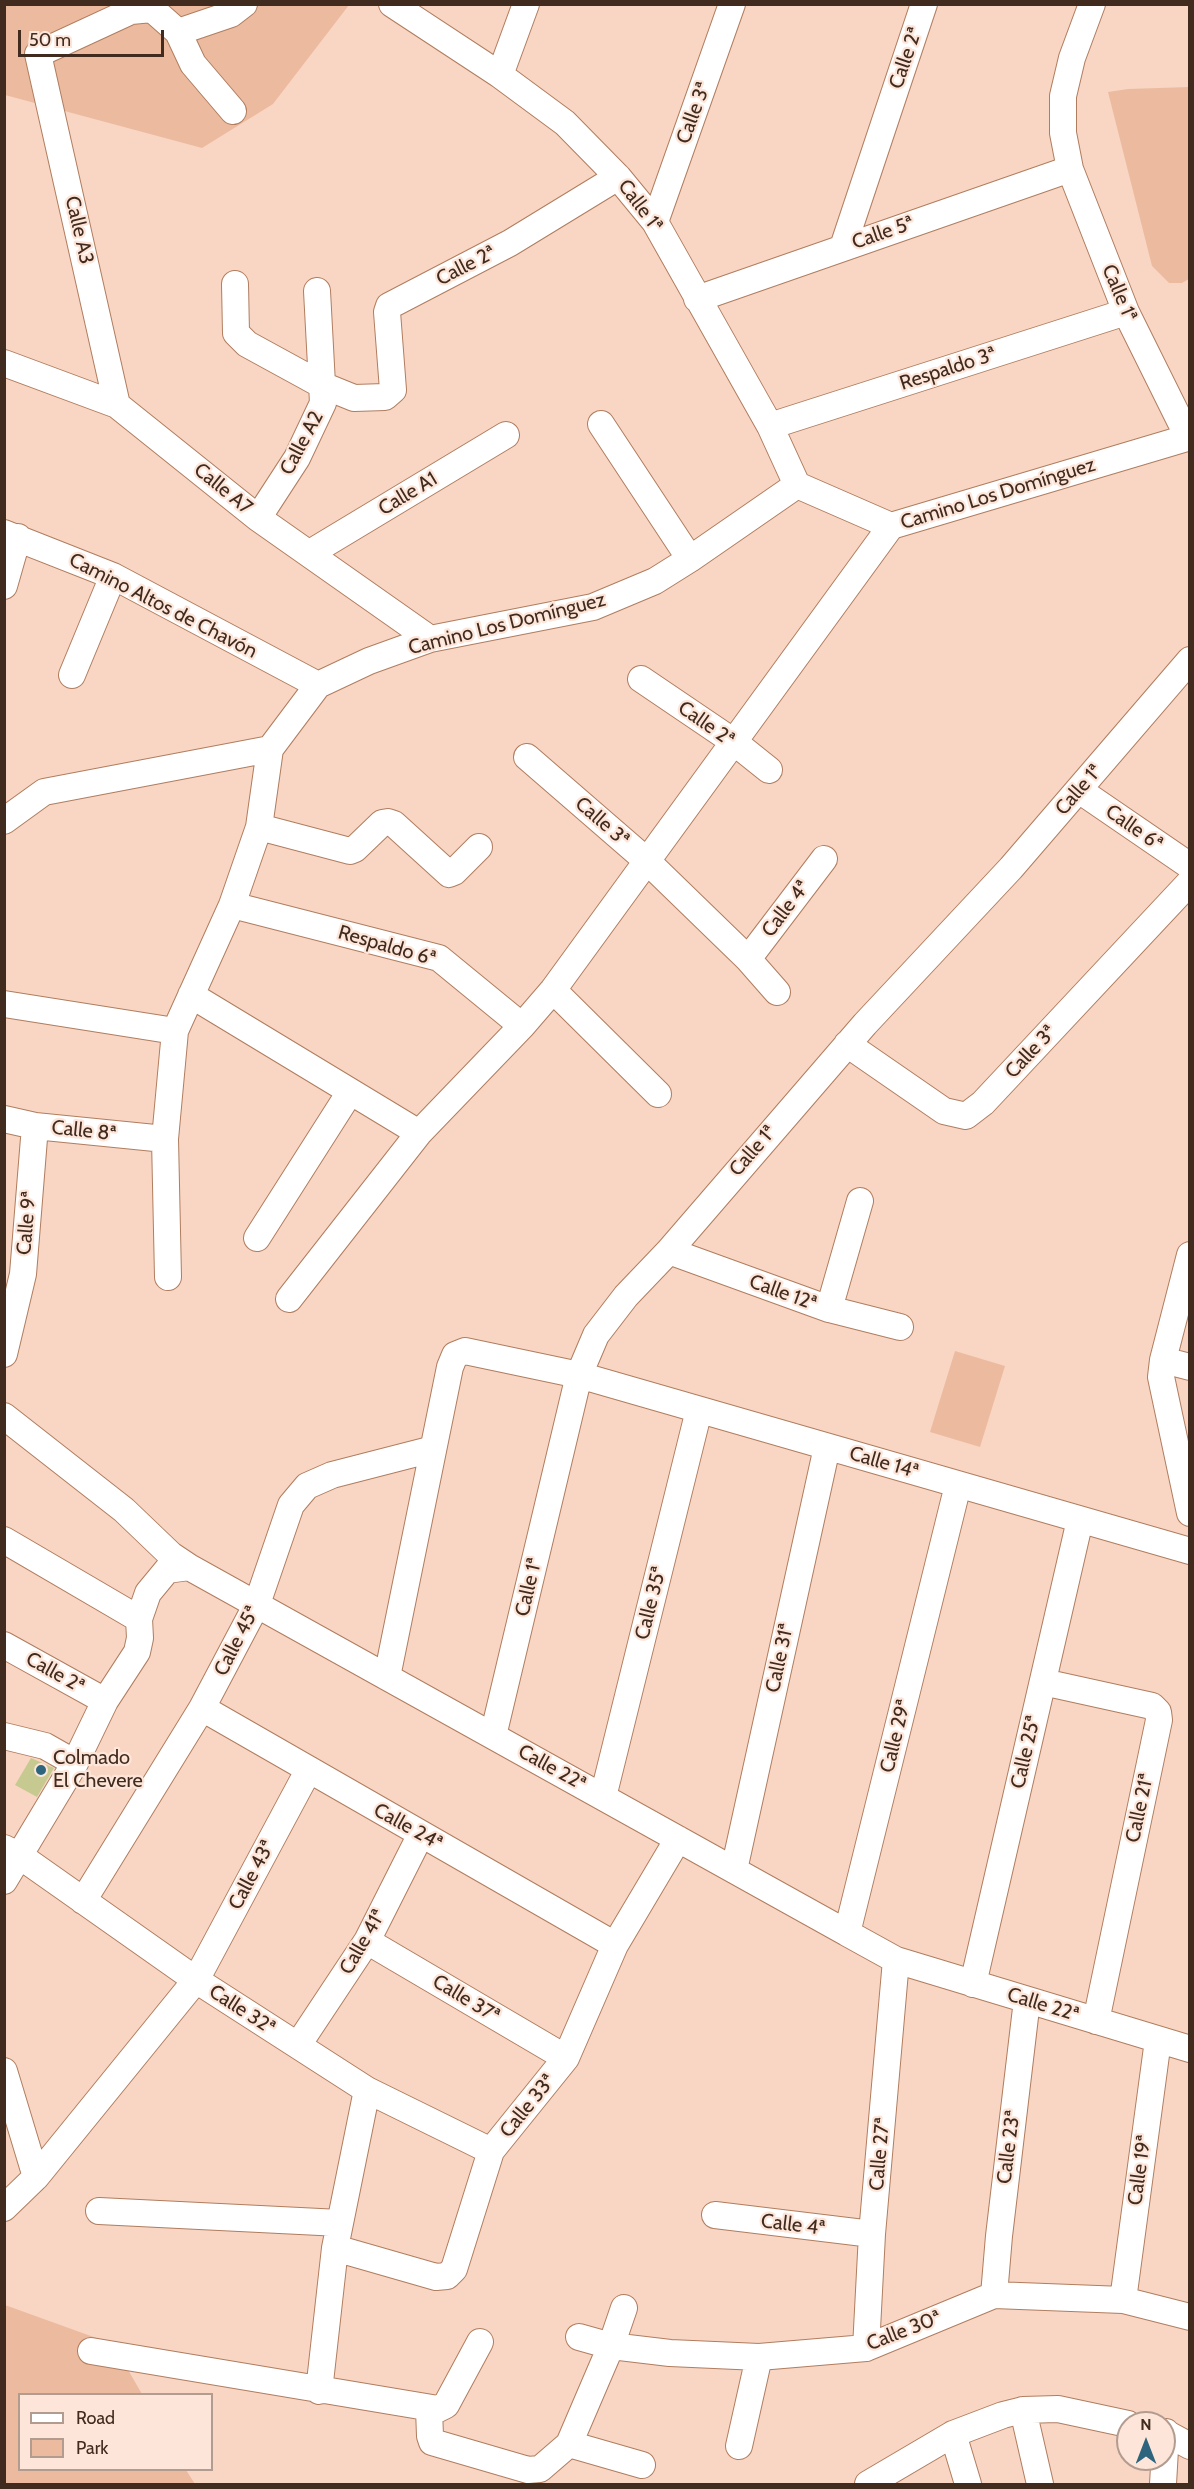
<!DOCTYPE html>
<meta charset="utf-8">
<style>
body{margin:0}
#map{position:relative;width:1194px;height:2489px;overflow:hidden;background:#f9d6c3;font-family:Cabin,sans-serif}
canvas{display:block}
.frame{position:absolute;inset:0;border:6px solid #412b1f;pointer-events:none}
.legend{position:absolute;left:18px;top:2393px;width:195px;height:78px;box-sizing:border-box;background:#fde6d9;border:2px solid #b29b8f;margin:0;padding:8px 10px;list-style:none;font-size:18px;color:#412b1f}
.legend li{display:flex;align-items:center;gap:12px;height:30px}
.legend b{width:30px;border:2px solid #b29b8f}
.north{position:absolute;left:1116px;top:2411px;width:60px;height:60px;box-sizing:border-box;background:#fde6d9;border:2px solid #b29b8f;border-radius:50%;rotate:0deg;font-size:16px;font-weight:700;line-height:24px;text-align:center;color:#412b1f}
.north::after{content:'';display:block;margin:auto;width:21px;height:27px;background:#2d657f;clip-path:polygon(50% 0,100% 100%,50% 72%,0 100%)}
.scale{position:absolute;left:18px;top:30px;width:146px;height:27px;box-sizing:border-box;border:3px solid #412b1f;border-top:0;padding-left:8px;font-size:18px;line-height:21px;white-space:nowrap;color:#412b1f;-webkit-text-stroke:4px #fde6d9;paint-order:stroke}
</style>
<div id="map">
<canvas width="1194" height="2489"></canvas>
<div class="frame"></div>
<ul class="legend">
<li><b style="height:8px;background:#fff"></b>Road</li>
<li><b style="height:16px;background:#ecbb9f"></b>Park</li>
</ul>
<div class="north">N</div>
<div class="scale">50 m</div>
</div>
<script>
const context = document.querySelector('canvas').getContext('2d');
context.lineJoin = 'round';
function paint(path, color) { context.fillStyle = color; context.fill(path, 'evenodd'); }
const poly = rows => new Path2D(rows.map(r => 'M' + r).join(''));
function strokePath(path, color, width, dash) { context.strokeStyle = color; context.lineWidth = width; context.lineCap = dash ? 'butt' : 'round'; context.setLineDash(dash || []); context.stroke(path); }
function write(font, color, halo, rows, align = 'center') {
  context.font = font + ' Cabin,sans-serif'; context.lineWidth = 4.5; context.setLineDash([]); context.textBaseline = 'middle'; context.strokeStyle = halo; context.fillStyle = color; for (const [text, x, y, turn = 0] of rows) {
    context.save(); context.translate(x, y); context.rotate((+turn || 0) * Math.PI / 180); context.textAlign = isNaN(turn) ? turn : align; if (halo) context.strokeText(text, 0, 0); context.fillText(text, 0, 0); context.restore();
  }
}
paint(poly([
 [4,5,349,5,273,104,202,148,5,95],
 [1189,87,1189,279,1182,283,1169,283,1152,266,1108,92,1128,89],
 [955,1351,1005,1366,980,1447,930,1432],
 [5,2305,113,2344,142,2394,20,2394,20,2470,186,2470,195,2484,5,2484]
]), '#ecbb9f');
paint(poly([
 [31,1758,54,1768,37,1797,15,1785]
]), '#c7ca90');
const minor = poly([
 [392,4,500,75,565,123,618,177,655,222,770,426,797,485],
 [1092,4,1072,58,1063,96,1063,133,1070,169,1126,312,1188,437],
 [178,32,231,14,244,4],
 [500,75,526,4],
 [655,222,732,4],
 [843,247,924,4],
 [235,284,236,333,247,344,322,385,354,398,385,397,393,390,387,312,389,306,510,243,618,177],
 [697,299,1070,169],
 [4,363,117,405,258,518,430,639],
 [117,405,38,54,131,11,152,9,178,32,193,64,233,111],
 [601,424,690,559],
 [770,426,1126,312],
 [797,485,891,526,1190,437],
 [258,518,297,458,323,403,317,291],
 [4,533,113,576,318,685],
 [310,553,506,435],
 [4,586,18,537],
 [72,675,113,576],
 [641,679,734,742,769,770],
 [527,757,647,861,748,959,777,992],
 [1079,790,1190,866],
 [4,821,44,792,270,749,318,685,369,661,430,639,593,607,655,581,690,559,797,485],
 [259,827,350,851,355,849,382,823,388,822,394,824,449,874,454,872,479,847],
 [232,905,439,958,522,1026],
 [748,959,824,859],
 [553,990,658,1094],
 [191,995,419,1133],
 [4,1004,175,1031],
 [847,1044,944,1111,966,1116,983,1103,1190,882],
 [4,1119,35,1126,165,1139],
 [257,1238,350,1092],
 [669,1251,829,1309,900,1327],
 [1190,1255,1163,1360,1161,1377,1190,1513],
 [168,1277,165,1139,175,1031,232,905,259,827,270,749],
 [289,1299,419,1133,522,1026,553,990,891,526],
 [829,1309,860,1201],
 [4,1354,23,1274,35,1126],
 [1163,1360,1190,1367],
 [4,1416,124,1510,171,1555,189,1567,847,1933],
 [958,1485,847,1933,896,1960,1190,2049],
 [4,1540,139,1619],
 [4,1645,105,1701],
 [387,1677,450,1367,455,1355,465,1351,579,1375,1190,1551],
 [1043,1682,1152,1706,1158,1712,1159,1720,1096,2021],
 [202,1708,615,1945],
 [4,1736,45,1746,75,1763],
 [493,1736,579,1375,596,1335,626,1296,669,1251,865,1024,1011,868,1190,660],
 [603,1797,699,1410],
 [4,1848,20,1856,196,1980,367,2090,491,2151],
 [734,1870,827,1447],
 [4,1881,75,1763,105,1701,137,1652,140,1638,139,1619,148,1593,167,1570,189,1567],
 [83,1901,202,1708,257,1604,291,1505,307,1486,332,1475,433,1449],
 [367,1941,566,2058],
 [973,1984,1080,1520],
 [298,2045,367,1941,421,1834],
 [4,2071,36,2177],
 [4,2208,36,2177,196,1980,308,1771],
 [99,2211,340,2223],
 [715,2215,872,2234],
 [335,2248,436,2277,447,2276,454,2269,491,2151,566,2058,615,1945,678,1839],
 [994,2295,999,2236,1027,2000],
 [1123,2300,1158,2040],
 [624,2308,611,2346,569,2444,642,2465],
 [579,2337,611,2346,670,2353,759,2357,866,2348,994,2295,1123,2300,1190,2317],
 [866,2348,872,2234,896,1960],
 [91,2351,438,2409,446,2405,480,2342],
 [319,2391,335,2248,367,2090],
 [429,2409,430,2436,432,2442,528,2470,540,2469,569,2444],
 [1023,2410,1040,2484],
 [1164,2432,1190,2446],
 [953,2434,968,2484],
 [739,2446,759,2357],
 [868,2484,953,2434,1003,2415,1023,2410,1058,2409,1128,2424],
 [1163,2484,1166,2432]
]);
strokePath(minor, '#b07d5f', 28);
strokePath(minor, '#fff', 26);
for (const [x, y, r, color] of [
 [41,1770,6,"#2d657f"]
]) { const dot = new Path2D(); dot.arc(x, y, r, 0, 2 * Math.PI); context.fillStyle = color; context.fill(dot); strokePath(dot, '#fde6d9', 2); }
write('20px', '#412b1f', '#fde6d9', [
 ["Calle 2ª",906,58,-71],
 ["Calle 3ª",694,113,-70],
 ["Calle 1ª",640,206,53],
 ["Calle A3",79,230,77],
 ["Calle 5ª",883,233,-19],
 ["Calle 2ª",466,266,-27],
 ["Calle 1ª",1119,293,67],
 ["Respaldo 3ª",948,369,-18],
 ["Calle A2",302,443,-62],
 ["Calle A7",223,489,39],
 ["Calle A1",408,494,-31],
 ["Camino Los Domínguez",998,494,-17],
 ["Camino Altos de Chavón",163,606,27],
 ["Camino Los Domínguez",507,624,-14],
 ["Calle 2ª",706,724,35],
 ["Calle 1ª",1079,790,-49],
 ["Calle 3ª",602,822,41],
 ["Calle 6ª",1134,828,35],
 ["Calle 4ª",786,909,-53],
 ["Respaldo 6ª",387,946,16],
 ["Calle 3ª",1031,1052,-47],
 ["Calle 8ª",84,1131,6],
 ["Calle 1ª",753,1151,-49],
 ["Calle 9ª",27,1223,-85],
 ["Calle 12ª",783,1293,20],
 ["Calle 14ª",884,1463,16],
 ["Calle 1ª",529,1587,-77],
 ["Calle 35ª",651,1603,-76],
 ["Calle 45ª",237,1641,-63],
 ["Calle 31ª",780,1658,-78],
 ["Calle 2ª",55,1673,29],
 ["Calle 29ª",896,1736,-76],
 ["Calle 25ª",1026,1752,-77],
 ["Calle 22ª",552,1768,29],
 ["Calle 21ª",1140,1808,-78],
 ["Calle 24ª",408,1827,29],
 ["Calle 43ª",252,1875,-62],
 ["Calle 41ª",363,1942,-60],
 ["Calle 37ª",466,1999,31],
 ["Calle 22ª",1043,2005,17],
 ["Calle 32ª",242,2010,33],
 ["Calle 33ª",528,2106,-51],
 ["Calle 23ª",1009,2147,-83],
 ["Calle 27ª",880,2154,-85],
 ["Calle 19ª",1140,2170,-82],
 ["Calle 4ª",793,2225,7],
 ["Calle 30ª",904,2331,-21]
]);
write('20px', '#412b1f', '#fde6d9', [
 ["Colmado",53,1758],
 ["El Chevere",53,1781]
], 'left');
</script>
